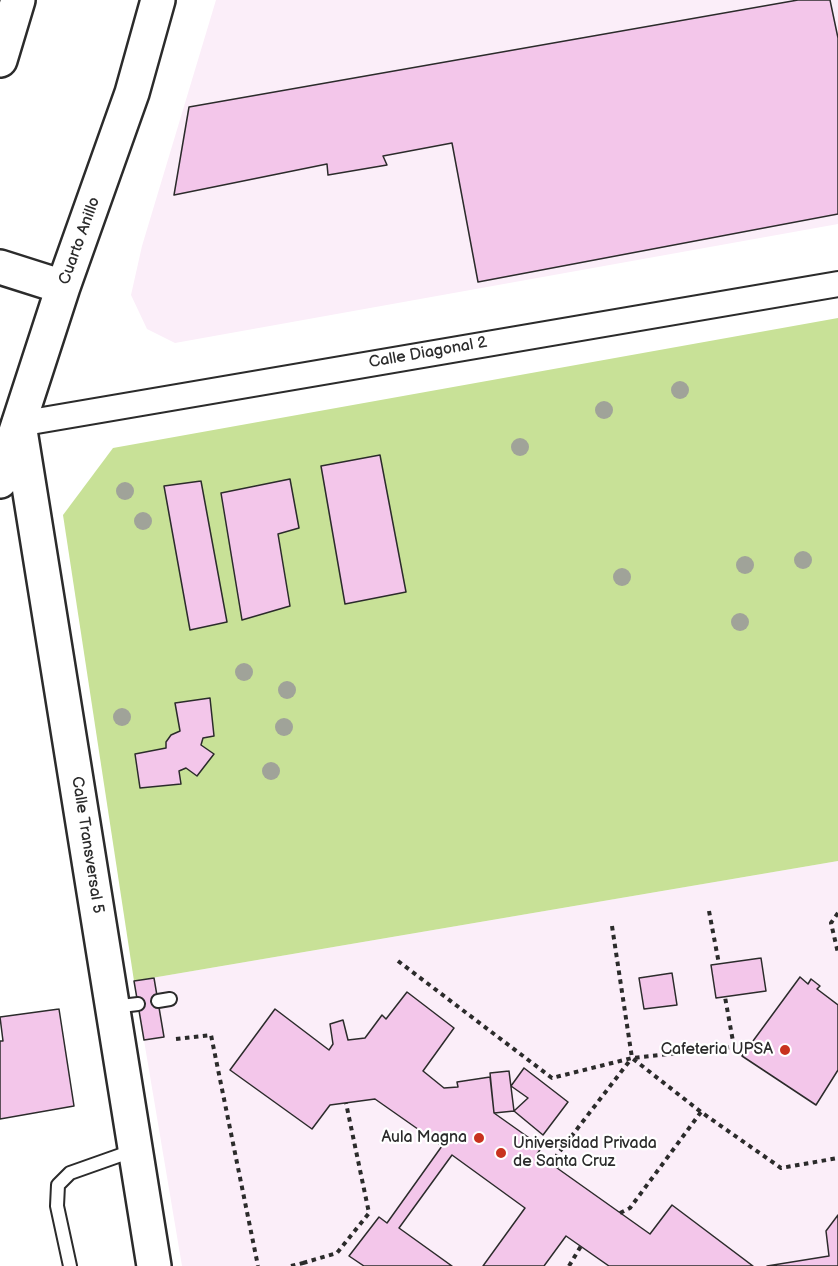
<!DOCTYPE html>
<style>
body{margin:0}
canvas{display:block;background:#fff}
</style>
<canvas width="838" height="1266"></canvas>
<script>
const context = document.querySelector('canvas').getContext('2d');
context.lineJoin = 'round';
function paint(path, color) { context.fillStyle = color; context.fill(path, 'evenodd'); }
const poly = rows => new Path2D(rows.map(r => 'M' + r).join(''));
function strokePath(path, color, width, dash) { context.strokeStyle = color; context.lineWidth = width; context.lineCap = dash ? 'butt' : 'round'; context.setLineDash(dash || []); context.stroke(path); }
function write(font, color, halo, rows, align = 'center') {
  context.font = font + ' "Balsamiq Sans",sans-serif'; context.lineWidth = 4.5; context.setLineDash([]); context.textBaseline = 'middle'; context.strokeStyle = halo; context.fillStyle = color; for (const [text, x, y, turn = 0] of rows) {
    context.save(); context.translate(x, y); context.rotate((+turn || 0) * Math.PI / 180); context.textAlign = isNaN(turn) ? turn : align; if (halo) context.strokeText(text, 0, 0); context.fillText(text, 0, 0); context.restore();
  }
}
paint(poly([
 [216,0,838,0,838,224,175,343,147,329,131,295,142,246],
 [838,861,838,1266,182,1266,134,981]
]), '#fbeef9');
paint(poly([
 [838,318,838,861,134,981,63,515,113,448]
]), '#c8e197');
const building = poly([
 [798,0,830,0,838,38,838,214,478,282,452,143,383,156,387,165,328,175,327,164,174,195,189,107,798,0],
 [380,455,406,592,345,604,321,466,380,455],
 [290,479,299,528,278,534,290,606,242,620,221,493,290,479],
 [201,481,227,622,190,630,164,486,201,481],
 [210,698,214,736,203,738,201,745,214,754,197,776,186,768,179,771,181,784,140,788,135,754,166,748,166,742,171,735,180,731,175,703,210,698],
 [761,958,766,991,716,998,711,965,761,958],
 [672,973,677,1005,644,1009,639,978,672,973],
 [800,977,808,984,811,979,820,986,817,989,838,1005,838,1070,816,1105,742,1056,800,977],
 [154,978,164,1037,144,1040,134,981,154,978],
 [407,992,454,1028,423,1071,444,1088,458,1087,457,1082,490,1077,494,1113,542,1147,537,1154,557,1168,650,1234,672,1205,753,1266,609,1266,566,1236,544,1266,483,1266,525,1208,452,1155,399,1228,452,1266,364,1266,349,1256,379,1217,387,1223,442,1146,375,1099,330,1105,312,1129,230,1070,275,1009,329,1050,333,1044,330,1024,343,1020,348,1040,365,1038,382,1015,386,1019,407,992],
 [59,1009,74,1106,0,1119,0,1041,3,1041,0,1017,59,1009],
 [524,1068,568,1102,543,1135,514,1111,528,1098,511,1086,524,1068],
 [509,1071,514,1111,494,1113,490,1073,509,1071],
 [838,1215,838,1266,767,1266,829,1256,826,1231,838,1215]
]);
paint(building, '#f3c6ea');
strokePath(building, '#2b2b2b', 1.5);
const lane = poly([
 [158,1001,170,999],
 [113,1007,138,1004],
 [70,1266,57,1206,58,1185,70,1173,135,1150]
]);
const street = poly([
 [19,424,838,284]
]);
const secondary = poly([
 [19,424,154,1266]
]);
const highway = poly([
 [0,60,18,0],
 [0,267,63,287],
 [0,481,63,287,132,93,158,0]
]);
strokePath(lane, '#2b2b2b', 16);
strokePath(street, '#2b2b2b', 28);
strokePath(secondary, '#2b2b2b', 38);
strokePath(highway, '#2b2b2b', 38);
strokePath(poly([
 [709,911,719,964],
 [838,913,831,923,838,953],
 [612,926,632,1058,701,1112,781,1168,838,1158],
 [398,961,552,1078,632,1058,734,1047,725,997],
 [176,1039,211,1035,258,1266],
 [557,1168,557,1155,631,1059],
 [620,1213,630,1208,701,1112],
 [303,1263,337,1253,369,1213,346,1103],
 [291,1266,303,1263,307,1266],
 [569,1266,581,1246]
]), '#2b2b2b', 4, [4.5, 4.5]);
strokePath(lane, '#fff', 12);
strokePath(street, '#fff', 24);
strokePath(secondary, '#fff', 33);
strokePath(highway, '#fff', 33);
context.fillStyle = '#a0a399';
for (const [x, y] of [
 [680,390],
 [604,410],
 [520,447],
 [125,491],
 [143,521],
 [803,560],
 [745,565],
 [622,577],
 [740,622],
 [244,672],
 [287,690],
 [122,717],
 [284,727],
 [271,771]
]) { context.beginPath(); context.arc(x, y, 9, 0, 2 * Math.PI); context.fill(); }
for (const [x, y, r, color] of [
 [785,1050,6,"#c8321e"],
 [479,1138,6,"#c8321e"],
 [501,1153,6,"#c8321e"]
]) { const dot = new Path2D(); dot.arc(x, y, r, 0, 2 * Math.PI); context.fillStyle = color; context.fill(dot); strokePath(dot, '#fff', 2); }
write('16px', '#2b2b2b', '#fff', [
 ["Cuarto Anillo",80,241,-70],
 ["Calle Diagonal 2",428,353,-10],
 ["Calle Transversal 5",87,845,81]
]);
write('16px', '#2b2b2b', '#fff', [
 ["Cafeteria UPSA",773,1050],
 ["Aula Magna",467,1138],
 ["Universidad Privada",513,1144,"left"],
 ["de Santa Cruz",513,1162,"left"]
], 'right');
</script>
